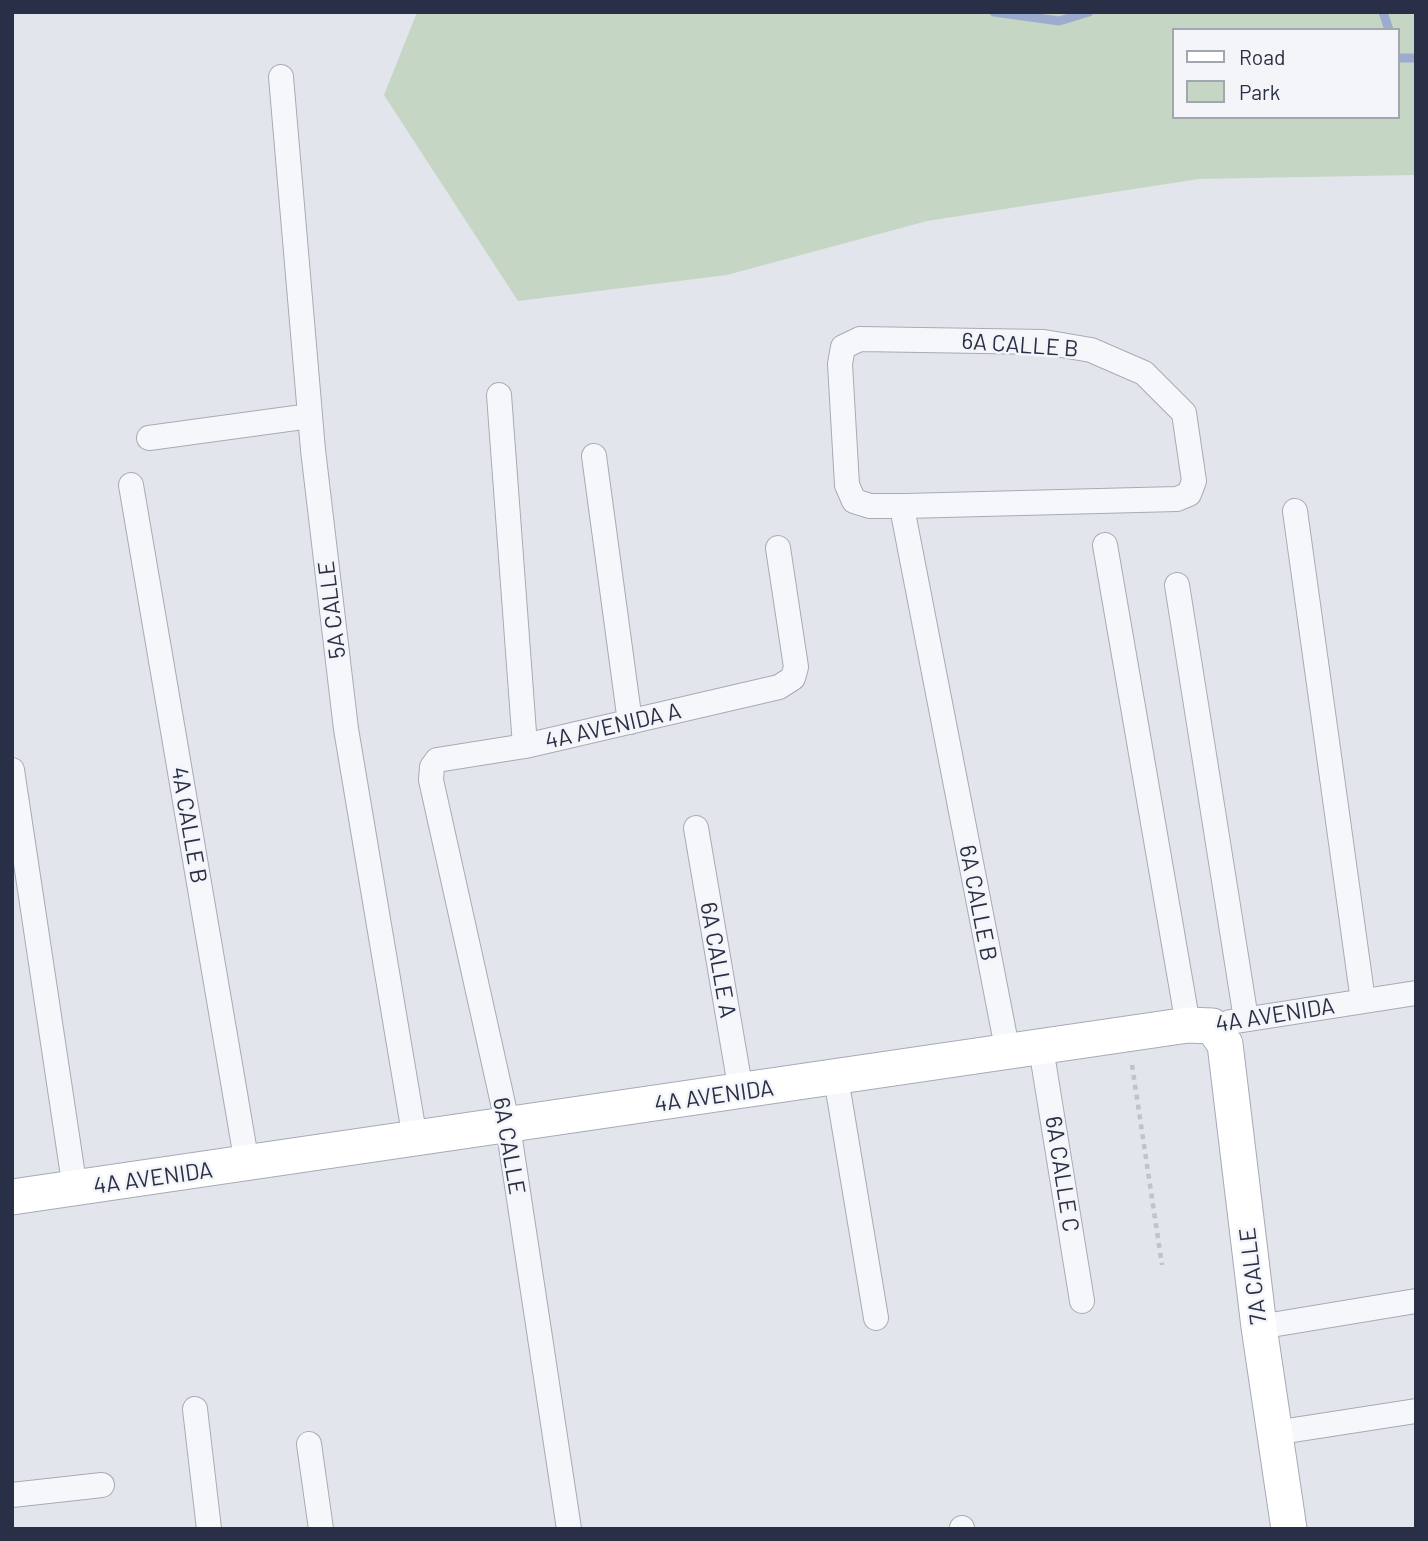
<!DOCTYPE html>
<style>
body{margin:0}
#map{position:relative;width:1428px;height:1541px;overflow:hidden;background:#e3e5ec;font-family:Barlow,sans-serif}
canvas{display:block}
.frame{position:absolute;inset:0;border:14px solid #292f46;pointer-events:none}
.legend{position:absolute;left:1172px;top:28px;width:228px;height:91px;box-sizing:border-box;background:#f3f5f9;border:2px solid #a2a6b1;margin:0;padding:9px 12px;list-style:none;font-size:21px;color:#292f46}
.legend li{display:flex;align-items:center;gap:14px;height:35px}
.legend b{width:35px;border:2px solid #a2a6b1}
</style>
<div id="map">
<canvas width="1428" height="1541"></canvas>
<div class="frame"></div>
<ul class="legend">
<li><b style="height:9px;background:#fff"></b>Road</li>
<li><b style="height:19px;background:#c5d7c4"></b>Park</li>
</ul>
</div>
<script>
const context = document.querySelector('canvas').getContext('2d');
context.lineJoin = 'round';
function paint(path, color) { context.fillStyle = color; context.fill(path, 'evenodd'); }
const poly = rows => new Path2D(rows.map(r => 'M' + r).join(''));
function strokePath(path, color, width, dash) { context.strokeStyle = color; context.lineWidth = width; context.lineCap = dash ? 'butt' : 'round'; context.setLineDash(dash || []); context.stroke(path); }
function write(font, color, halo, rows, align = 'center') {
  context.font = font + ' Barlow,sans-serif'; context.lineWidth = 5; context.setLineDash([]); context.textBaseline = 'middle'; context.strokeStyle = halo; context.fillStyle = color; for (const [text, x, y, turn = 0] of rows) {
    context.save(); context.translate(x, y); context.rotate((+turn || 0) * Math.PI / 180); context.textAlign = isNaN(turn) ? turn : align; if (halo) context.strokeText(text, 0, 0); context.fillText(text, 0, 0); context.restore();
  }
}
paint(poly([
 [417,12,1416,12,1416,175,1199,179,927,221,727,275,518,301,384,95],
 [1174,30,1398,30,1398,117,1174,117]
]), '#c5d7c4');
strokePath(poly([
 [994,12,1059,21,1089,12],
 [1383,12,1389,30],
 [1398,58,1416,58]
]), '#9caccf', 9);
const street = poly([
 [281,77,313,450,346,729,415,1139],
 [860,339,1044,342,1091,350,1144,373,1184,413,1194,481,1189,494,1177,499,905,506,870,506,854,501,847,485,840,364,843,347,860,339],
 [499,395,525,746],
 [149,438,310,416],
 [594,456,630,722],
 [131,485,247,1164],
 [905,506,904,518,1008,1053],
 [1295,511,1363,1001],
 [1105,545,1188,1025],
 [1177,585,1246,1019],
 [12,770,75,1189],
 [696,828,741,1092],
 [1230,1022,1416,993],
 [1041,1048,1082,1301],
 [836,1078,876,1318],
 [1259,1327,1416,1301],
 [195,1409,209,1529],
 [1274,1433,1416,1411],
 [309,1444,321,1529],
 [12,1495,102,1485],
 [962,1528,962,1529],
 [569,1529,508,1126,431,780,432,767,437,760,525,746,779,687,793,678,796,667,778,548]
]);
const secondary = poly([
 [12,1197,1188,1025,1212,1026,1225,1044,1259,1327,1289,1529]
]);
strokePath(street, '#a7abb7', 26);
strokePath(secondary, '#a7abb7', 37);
strokePath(poly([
 [1132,1065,1162,1265]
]), '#c1c3cb', 4.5, [5, 5]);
strokePath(street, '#f6f7fa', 24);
strokePath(secondary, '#fff', 35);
write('23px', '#292f46', '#f3f5f9', [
 ["6A CALLE B",1020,345,4],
 ["5A CALLE",332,610,-97],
 ["4A AVENIDA A",613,726,-13],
 ["4A CALLE B",189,825,80],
 ["6A CALLE B",978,903,79],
 ["6A CALLE A",718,960,80],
 ["4A AVENIDA",1275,1015,-9],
 ["4A AVENIDA",714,1096,-8],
 ["6A CALLE",509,1146,80],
 ["6A CALLE C",1062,1174,81],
 ["4A AVENIDA",153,1178,-8],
 ["7A CALLE",1253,1276,-97]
]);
</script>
